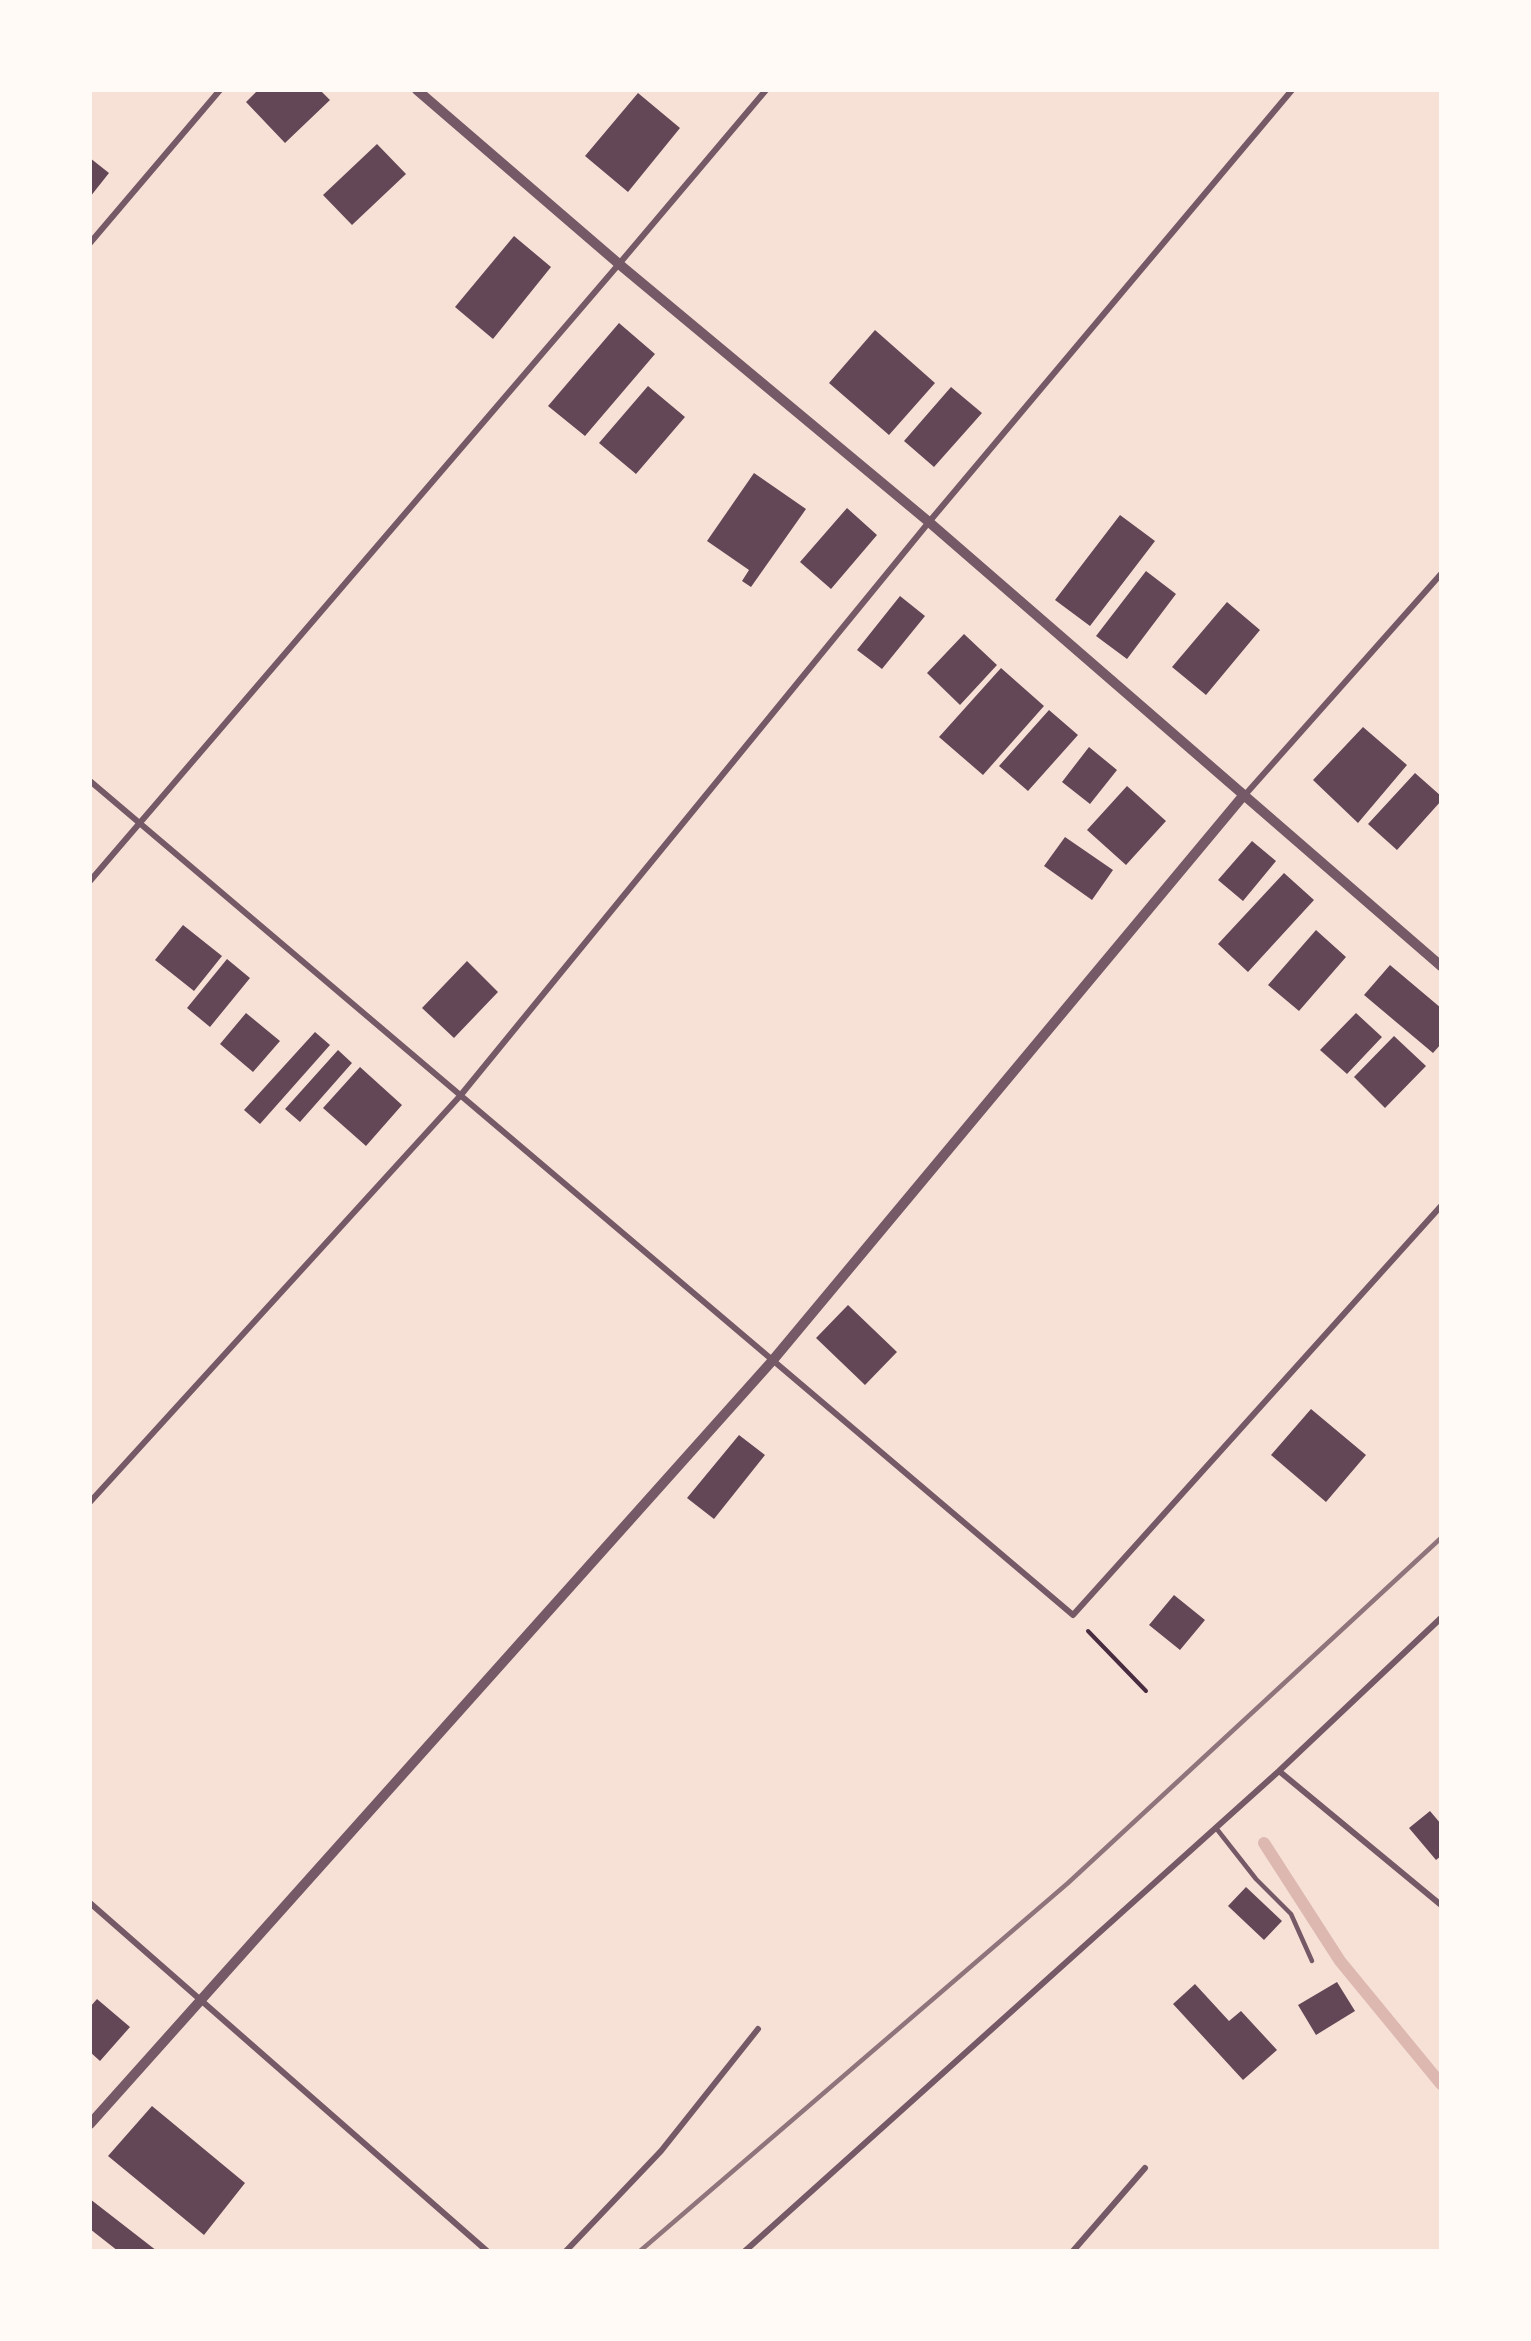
<!DOCTYPE html>
<style>
body{margin:0}
#map{position:relative;width:1531px;height:2341px;overflow:hidden;background:#f7e1d7;font-family:"Public Sans",sans-serif}
canvas{display:block}
.frame{position:absolute;inset:0;border:92px solid #fffaf5;pointer-events:none}
</style>
<div id="map">
<canvas width="1531" height="2341"></canvas>
<div class="frame"></div>
</div>
<script>
const context = document.querySelector('canvas').getContext('2d');
context.lineJoin = 'round';
const poly = rows => new Path2D(rows.map(r => 'M' + r).join(''));
function strokePath(path, color, width, dash) { context.strokeStyle = color; context.lineWidth = width; context.lineCap = dash ? 'butt' : 'round'; context.setLineDash(dash || []); context.stroke(path); }
function paint(path, color) { context.fillStyle = color; context.fill(path, 'evenodd'); }
strokePath(poly([
 [1264,1843,1340,1961,1441,2084]
]), '#dcb8b0', 12);
paint(poly([
 [258,90,320,90,330,100,285,143,246,102],
 [638,93,680,128,628,192,585,156],
 [377,144,406,174,352,225,323,195],
 [90,158,109,173,90,197],
 [514,236,551,267,493,339,455,307],
 [619,323,655,354,585,436,548,406],
 [875,330,935,383,889,435,829,383],
 [648,386,685,417,636,474,599,443],
 [951,387,982,413,934,467,904,441],
 [754,473,806,509,751,587,742,581,749,570,707,541],
 [847,508,877,535,831,589,800,562],
 [1120,515,1155,541,1090,626,1055,600],
 [1146,571,1176,594,1127,659,1096,636],
 [900,596,925,616,882,669,857,650],
 [1227,602,1260,630,1206,695,1172,667],
 [964,634,997,665,960,705,927,673],
 [1001,668,1044,706,983,775,939,737],
 [1049,710,1078,735,1028,791,999,766],
 [1363,727,1407,765,1358,823,1313,780],
 [1089,747,1117,770,1090,804,1062,782],
 [1415,773,1441,796,1441,801,1397,850,1368,824],
 [1127,786,1166,821,1126,865,1087,830],
 [1065,837,1113,870,1092,900,1044,866],
 [1252,841,1276,861,1243,901,1218,880],
 [1284,873,1314,900,1248,972,1218,944],
 [183,925,222,956,194,991,155,960],
 [1316,930,1346,957,1299,1011,1268,985],
 [227,959,250,978,210,1027,187,1008],
 [467,961,498,992,454,1038,422,1008],
 [1390,965,1441,1008,1441,1044,1433,1053,1364,995],
 [246,1013,280,1041,253,1072,220,1044],
 [1356,1013,1382,1037,1347,1074,1320,1050],
 [315,1032,330,1045,260,1124,244,1110],
 [1394,1036,1426,1066,1385,1108,1354,1077],
 [338,1050,352,1063,300,1122,285,1109],
 [360,1067,402,1105,366,1146,323,1108],
 [848,1305,897,1352,865,1385,816,1338],
 [1311,1409,1366,1455,1326,1502,1271,1455],
 [739,1435,765,1455,714,1519,687,1498],
 [1174,1595,1205,1620,1180,1650,1149,1625],
 [1430,1811,1441,1824,1441,1856,1436,1860,1409,1828],
 [1246,1887,1282,1921,1264,1940,1228,1906],
 [1337,1982,1355,2011,1316,2035,1298,2005],
 [1195,1984,1229,2021,1241,2011,1277,2050,1243,2080,1173,2004],
 [97,1999,130,2027,100,2061,90,2052,90,2007],
 [152,2106,245,2183,204,2235,108,2156],
 [90,2199,157,2251,118,2251,90,2229]
]), '#644757');
strokePath(poly([
 [1088,1631,1146,1691]
]), '#4a2c40', 4);
strokePath(poly([
 [1216,1828,1256,1879,1291,1914,1312,1961]
]), '#755966', 4.5);
strokePath(poly([
 [90,243,220,90],
 [90,781,1073,1615,1441,1206],
 [1244,796,1441,574],
 [90,881,619,264,766,90],
 [90,1502,460,1096,929,522,1292,90],
 [1279,1771,1441,1905],
 [90,1903,487,2251],
 [566,2251,661,2151,758,2029],
 [745,2251,1279,1771,1441,1618],
 [1073,2251,1145,2168]
]), '#755966', 6);
strokePath(poly([
 [417,90,619,264,929,522,1441,966],
 [90,2124,773,1360,1243,796]
]), '#755966', 10);
strokePath(poly([
 [640,2251,1068,1883,1441,1538]
]), '#8f747c', 4.5);
</script>
